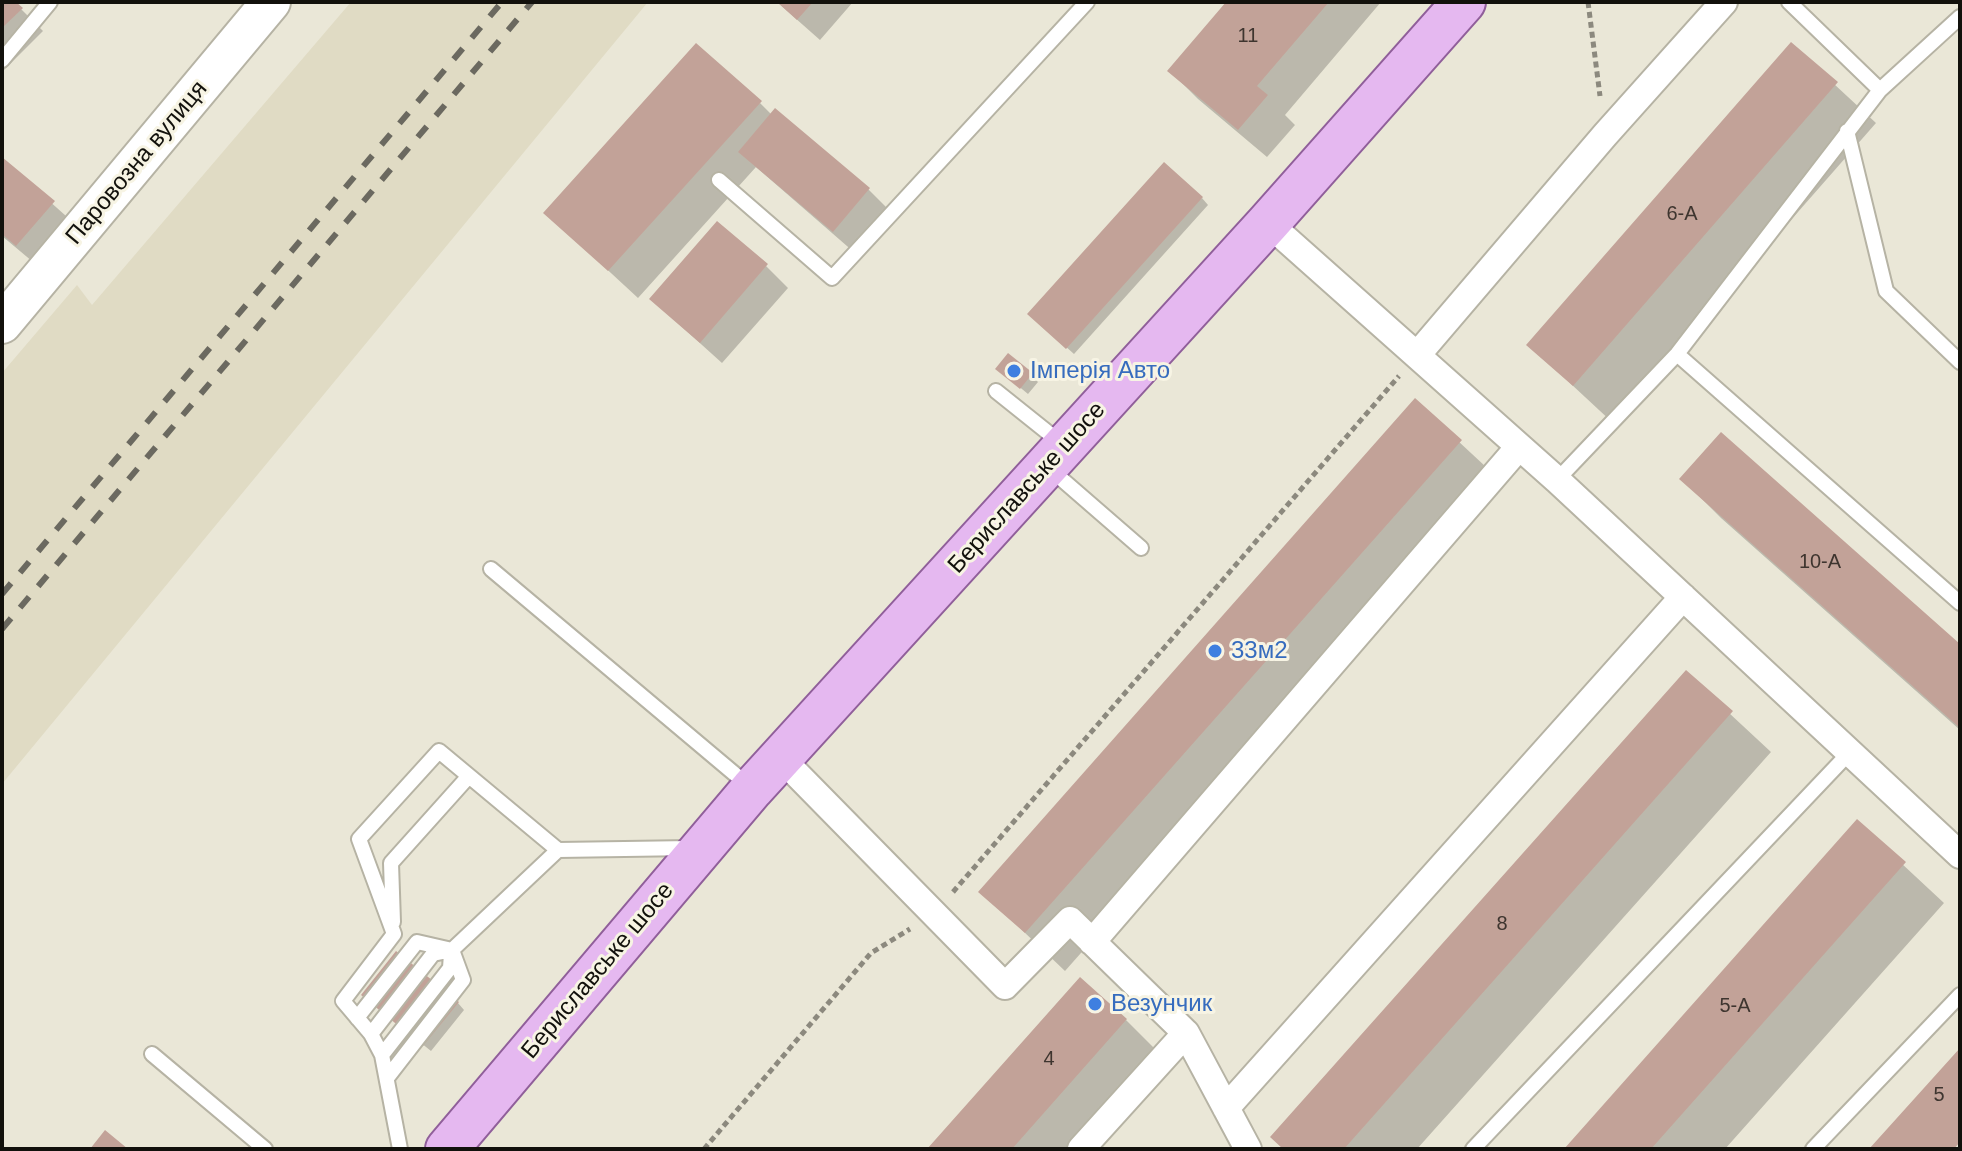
<!DOCTYPE html>
<meta charset="utf-8">
<style>
body{margin:0}
#map{position:relative;width:1962px;height:1151px;overflow:hidden;background:#eae7d7;font-family:Arial,sans-serif}
canvas{display:block}
.frame{position:absolute;inset:0;border:4px solid #12110c;pointer-events:none}
</style>
<div id="map">
<canvas width="1962" height="1151"></canvas>
<div class="frame"></div>
</div>
<script>
const context = document.querySelector('canvas').getContext('2d');
context.lineJoin = 'round';
function paint(path, color) { context.fillStyle = color; context.fill(path, 'evenodd'); }
const poly = rows => new Path2D(rows.map(r => 'M' + r).join(''));
function strokePath(path, color, width, dash) { context.strokeStyle = color; context.lineWidth = width; context.lineCap = dash ? 'butt' : 'round'; context.setLineDash(dash || []); context.stroke(path); }
function write(font, color, halo, rows, align = 'center') {
  context.font = font + ' Arial,sans-serif'; context.lineWidth = 6; context.setLineDash([]); context.textBaseline = 'middle'; context.strokeStyle = halo; context.fillStyle = color; for (const [text, x, y, turn = 0] of rows) {
    context.save(); context.translate(x, y); context.rotate((+turn || 0) * Math.PI / 180); context.textAlign = isNaN(turn) ? turn : align; if (halo) context.strokeText(text, 0, 0); context.fillText(text, 0, 0); context.restore();
  }
}
paint(poly([
 [351,2,648,2,2,784,2,373,77,285,92,305]
]), '#e0dbc4');
paint(poly([
 [2,2,14,2,43,31,2,72],
 [777,2,853,2,820,40],
 [1229,2,1381,2,1285,115,1295,125,1267,157,1198,99,1170,71],
 [1791,44,1876,123,1613,423,1529,345],
 [760,103,772,115,776,111,869,190,891,212,855,253,756,167,638,298,546,213],
 [2,159,75,224,39,267,2,236],
 [1202,198,1208,205,1074,354,1036,320],
 [766,266,788,288,722,363,651,299],
 [1005,375,1031,375,1038,382,1028,394],
 [1415,401,1500,480,1065,971,981,891],
 [1682,479,1960,647,1960,730,1721,518],
 [1686,673,1771,752,1417,1149,1284,1149],
 [1857,822,1944,903,1725,1149,1567,1149],
 [370,1002,458,1003,464,1010,431,1051],
 [1126,1020,1165,1059,1085,1149,930,1149]
]), '#0003');
paint(poly([
 [2,2,16,2,23,8,2,28],
 [777,2,813,2,797,20],
 [1226,2,1329,2,1257,86,1268,95,1238,130,1167,71],
 [1791,42,1838,82,1573,386,1526,345],
 [696,43,762,101,608,271,543,213],
 [775,108,870,188,833,232,738,152],
 [2,157,55,201,16,246,2,234],
 [1164,162,1203,197,1066,349,1027,314],
 [717,221,768,264,700,343,649,299],
 [1008,353,1033,373,1020,389,995,369],
 [1415,398,1462,440,1025,933,978,892],
 [1721,432,1960,644,1960,728,1679,479],
 [1686,670,1733,711,1344,1149,1283,1149,1270,1137],
 [1857,819,1906,862,1651,1149,1564,1149],
 [396,951,459,1002,423,1046,361,995],
 [1080,977,1127,1019,1012,1149,927,1149],
 [1960,1048,1960,1142,1954,1149,1869,1149],
 [105,1130,128,1149,90,1149]
]), '#c2a298');
const service = poly([
 [1789,2,1880,90],
 [2,60,50,2],
 [1847,131,1886,291,1960,362],
 [719,180,832,278,1087,2],
 [1677,354,1960,603],
 [996,391,1061,443],
 [1050,469,1141,548],
 [1557,480,1677,354,1880,90,1960,17],
 [491,569,749,786],
 [393,922,391,863,469,776],
 [357,1018,417,942,452,950,558,850],
 [371,1034,433,954,447,951],
 [152,1054,265,1149],
 [382,1055,450,968,451,954],
 [387,1078,463,980,452,950],
 [400,1149,382,1055,371,1034,343,1001,394,934,359,839,439,751,558,850,691,848],
 [1473,1149,1850,752],
 [1813,1149,1960,995]
]);
const minor = poly([
 [1268,223,1557,480,1960,855],
 [1418,354,1605,135,1724,2],
 [781,758,1005,986,1070,920,1186,1033,1248,1149],
 [1092,942,1518,448],
 [1226,1108,1683,597],
 [1081,1149,1186,1033]
]);
const secondary = poly([
 [2,324,271,2]
]);
const primary = poly([
 [447,1149,752,789,1268,223,1464,2]
]);
strokePath(service, '#b6b3a4', 18);
strokePath(minor, '#b6b3a4', 30);
strokePath(secondary, '#b6b3a4', 42);
strokePath(primary, '#905f9a', 46);
strokePath(poly([
 [1588,2,1600,96],
 [953,892,1399,376],
 [704,1149,871,953,910,929]
]), '#8c897e', 5, [6, 4]);
strokePath(service, '#fff', 14);
strokePath(minor, '#fff', 26);
strokePath(secondary, '#fff', 38);
strokePath(primary, '#e5b8f0', 42);
strokePath(poly([
 [2,594,502,2],
 [2,629,532,2]
]), '#6b6960', 6, [14, 14]);
for (const [x, y, r, color] of [
 [1014,371,8,"#3f7fe0"],
 [1215,651,8,"#3f7fe0"],
 [1095,1004,8,"#3f7fe0"]
]) { const dot = new Path2D(); dot.arc(x, y, r, 0, 2 * Math.PI); context.fillStyle = color; context.fill(dot); strokePath(dot, '#f7f4e4', 3); }
write('20px', '#3e352f', null, [
 ["11",1248,36],
 ["6-А",1682,214],
 ["10-А",1820,562],
 ["8",1502,924],
 ["5-А",1735,1006],
 ["4",1049,1059],
 ["5",1939,1095]
]);
write('24px', '#12110c', '#f7f4e4', [
 ["Паровозна вулиця",137,163,-50],
 ["Бериславське шосе",1027,488,-48],
 ["Бериславське шосе",598,971,-50]
]);
write('24px', '#366cbe', '#f7f4e4', [
 ["Імперія Авто",1030,371],
 ["33м2",1231,651],
 ["Везунчик",1111,1004]
], 'left');
</script>
